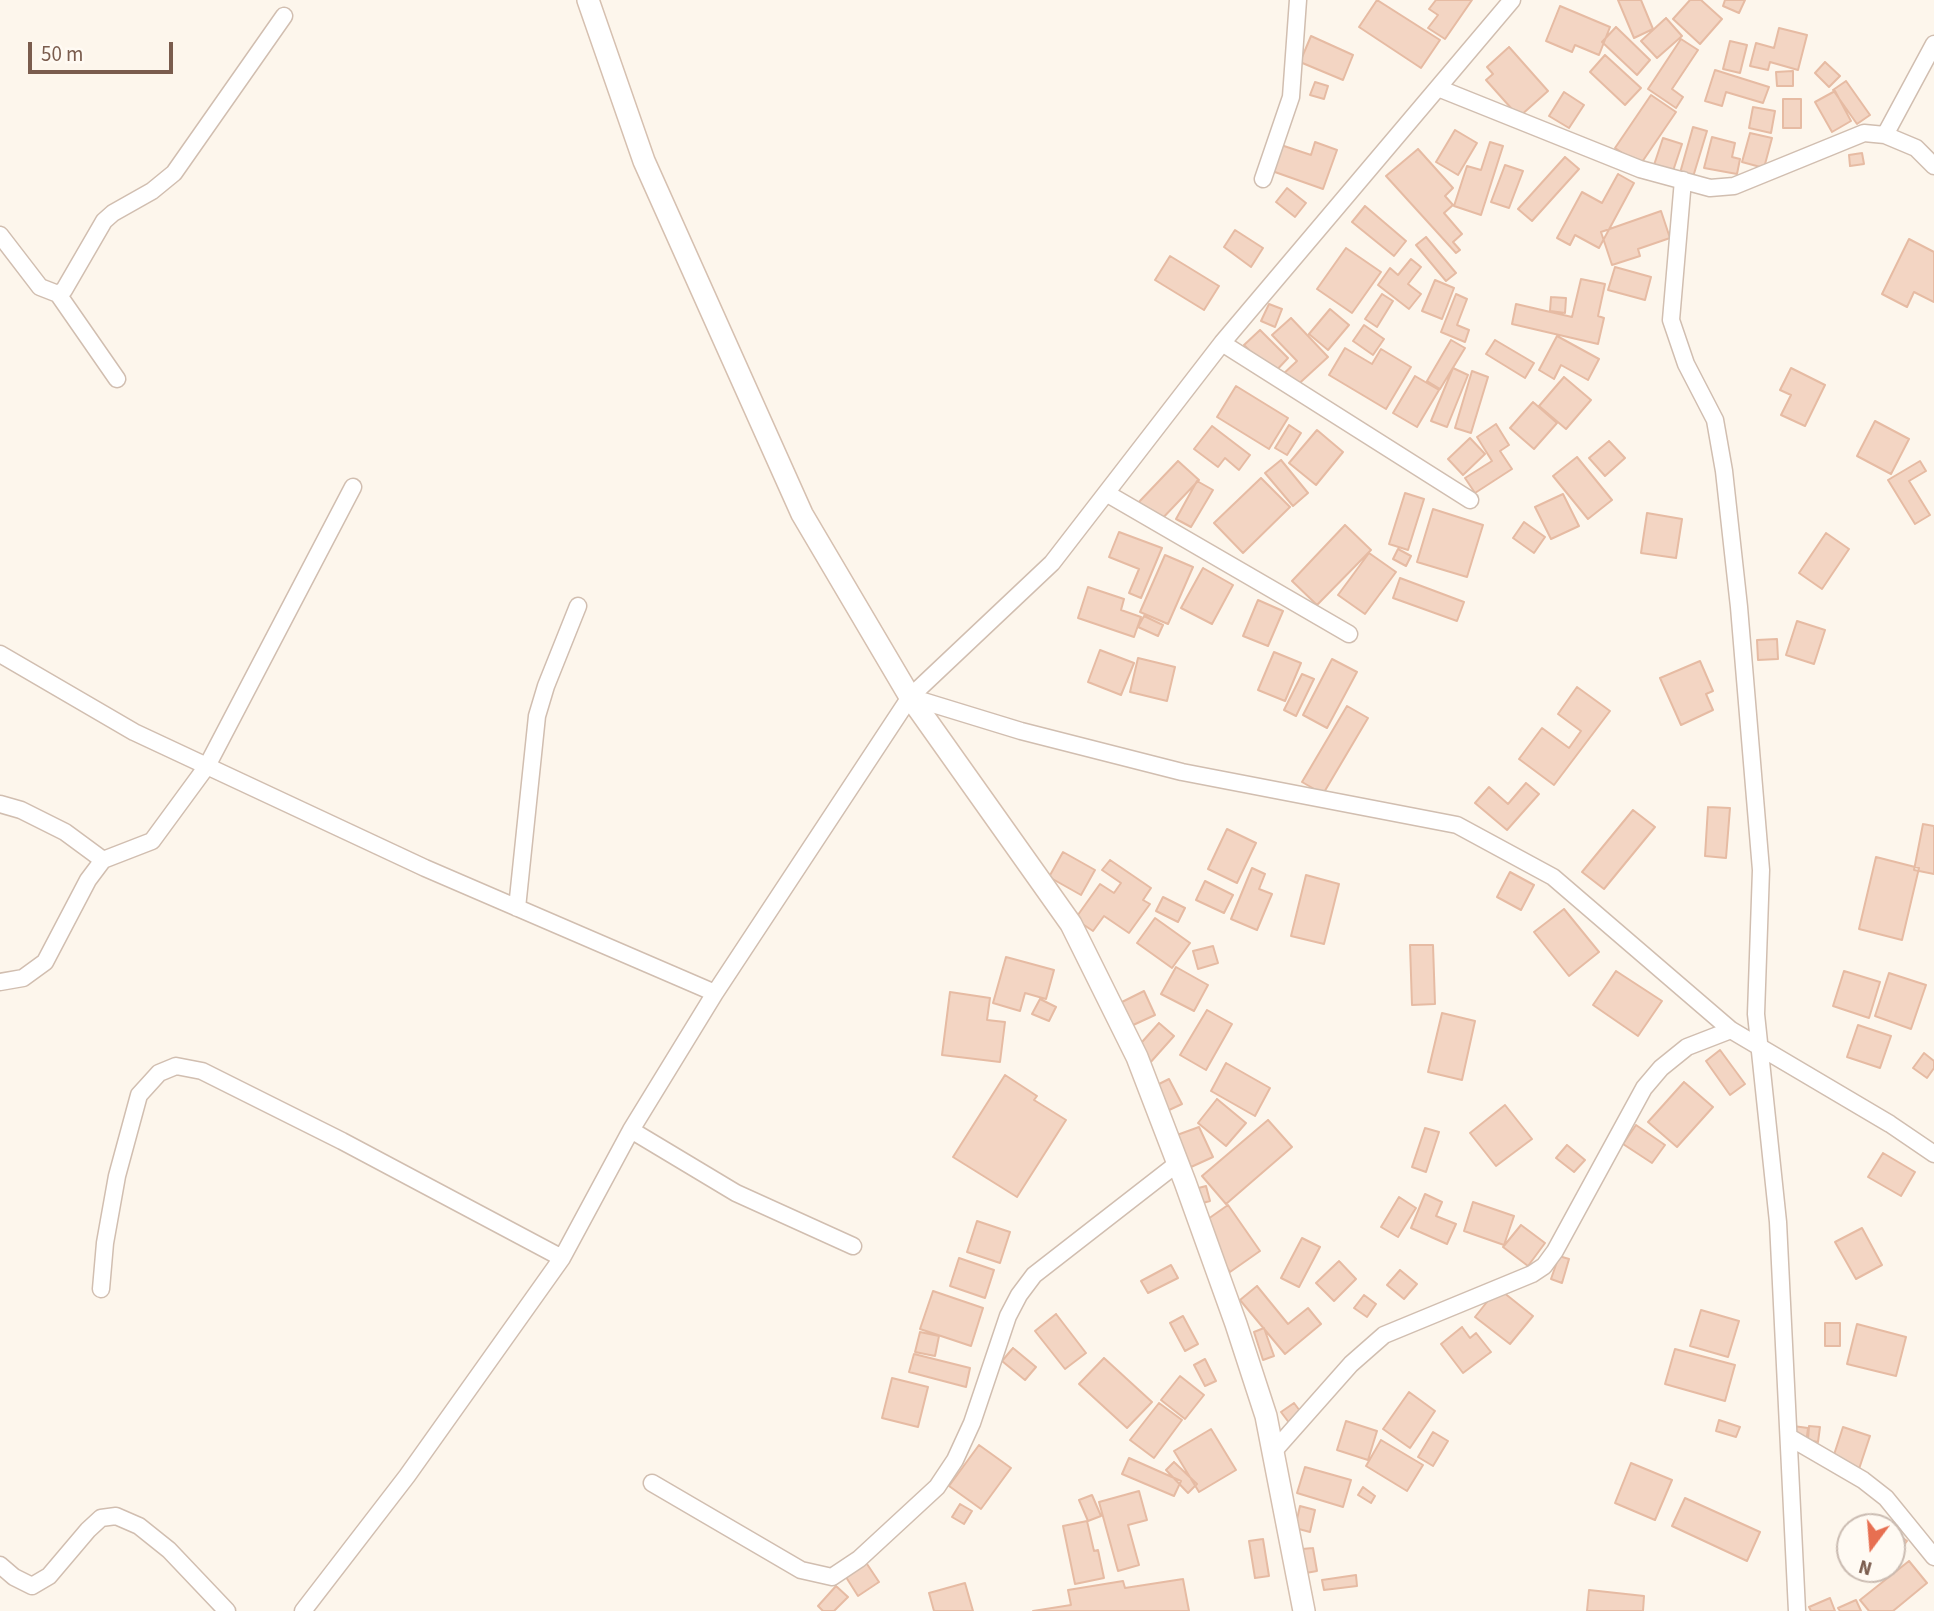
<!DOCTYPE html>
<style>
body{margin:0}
#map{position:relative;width:1934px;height:1611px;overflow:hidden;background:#fdf6ec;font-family:"Source Sans 3",sans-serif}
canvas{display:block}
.north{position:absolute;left:1836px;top:1513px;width:70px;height:70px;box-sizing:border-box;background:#fffaf3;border:2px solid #cabbb1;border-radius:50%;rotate:196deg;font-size:19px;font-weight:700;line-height:28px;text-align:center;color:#7a5c4d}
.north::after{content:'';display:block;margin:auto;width:24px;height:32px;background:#e76f51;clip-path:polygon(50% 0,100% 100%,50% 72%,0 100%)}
.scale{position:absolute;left:28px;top:42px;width:145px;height:32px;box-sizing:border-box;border:4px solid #7a5c4d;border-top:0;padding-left:9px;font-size:21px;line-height:24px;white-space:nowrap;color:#7a5c4d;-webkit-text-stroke:5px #fffaf3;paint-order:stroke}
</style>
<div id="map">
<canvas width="1934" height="1611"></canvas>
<div class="north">N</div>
<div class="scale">50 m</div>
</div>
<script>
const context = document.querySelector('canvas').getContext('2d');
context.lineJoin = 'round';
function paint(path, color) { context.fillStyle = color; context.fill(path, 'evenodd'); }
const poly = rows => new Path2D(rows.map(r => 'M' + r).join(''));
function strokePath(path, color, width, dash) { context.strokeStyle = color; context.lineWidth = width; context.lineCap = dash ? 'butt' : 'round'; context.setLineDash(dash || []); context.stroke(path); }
const building = poly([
 [1377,0,1440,40,1421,68,1359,27,1377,0],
 [1436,0,1472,0,1445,39,1428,28,1438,15,1429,9,1436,0],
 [1618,0,1641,0,1653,29,1634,38,1618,0],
 [1690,0,1701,0,1722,19,1700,44,1673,19,1690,0],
 [1725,0,1745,0,1739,13,1723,6,1725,0],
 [1560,6,1610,27,1599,55,1575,45,1572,52,1546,41,1560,6],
 [1666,18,1682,36,1657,58,1641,41,1666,18],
 [1616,27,1650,60,1637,75,1602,42,1616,27],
 [1779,28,1807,35,1798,70,1770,62,1768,70,1750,66,1756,43,1774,48,1779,28],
 [1311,36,1353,55,1343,80,1300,62,1311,36],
 [1681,39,1698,50,1672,89,1683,97,1676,108,1648,89,1681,39],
 [1730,41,1747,45,1740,73,1723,69,1730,41],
 [1509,47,1548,91,1519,117,1486,80,1493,74,1487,67,1509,47],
 [1605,55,1641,88,1625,105,1590,72,1605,55],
 [1825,62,1840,76,1829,87,1815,73,1825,62],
 [1715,70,1769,87,1763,103,1726,92,1722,106,1705,101,1715,70],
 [1793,71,1793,86,1777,86,1776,72,1793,71],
 [1846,81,1870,115,1857,124,1833,90,1846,81],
 [1315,82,1328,86,1324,99,1310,95,1315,82],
 [1835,91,1851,121,1832,132,1815,102,1835,91],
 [1564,92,1584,105,1569,128,1549,116,1564,92],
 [1651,95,1676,112,1640,165,1615,148,1651,95],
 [1783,99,1801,99,1801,128,1783,128,1783,99],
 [1753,107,1775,111,1771,133,1749,128,1753,107],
 [1693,127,1707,131,1693,177,1680,173,1693,127],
 [1455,130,1477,143,1458,175,1436,162,1455,130],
 [1750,133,1772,138,1764,168,1742,162,1750,133],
 [1712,137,1735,143,1732,157,1740,159,1737,174,1704,168,1712,137],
 [1663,138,1682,144,1673,171,1654,165,1663,138],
 [1315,142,1337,150,1323,189,1272,171,1281,145,1311,155,1315,142],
 [1490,142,1503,146,1481,215,1454,206,1467,166,1481,170,1490,142],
 [1418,149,1453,188,1445,196,1453,205,1444,213,1462,234,1453,242,1460,250,1456,253,1386,176,1418,149],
 [1862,153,1864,164,1850,166,1849,155,1862,153],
 [1565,157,1579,169,1532,221,1518,209,1565,157],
 [1505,165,1523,171,1509,208,1491,202,1505,165],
 [1618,174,1634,183,1599,248,1575,235,1570,245,1557,238,1582,192,1602,203,1618,174],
 [1287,188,1306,203,1295,217,1276,202,1287,188],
 [1365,206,1406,241,1394,256,1352,222,1365,206],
 [1661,211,1670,238,1638,249,1640,256,1612,265,1601,232,1661,211],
 [1235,230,1263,248,1251,267,1224,247,1235,230],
 [1426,237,1456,273,1446,281,1416,245,1426,237],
 [1909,239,1934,252,1934,302,1914,292,1907,307,1882,294,1909,239],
 [1346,248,1381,272,1352,313,1317,289,1346,248],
 [1170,256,1219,286,1204,310,1155,280,1170,256],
 [1411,259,1421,267,1408,284,1421,294,1409,309,1378,285,1390,268,1398,275,1411,259],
 [1615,267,1651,277,1645,300,1608,290,1615,267],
 [1581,279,1605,284,1598,316,1604,318,1598,344,1512,324,1516,304,1572,317,1581,279],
 [1435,280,1454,288,1442,319,1422,311,1435,280],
 [1382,294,1393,301,1377,327,1365,319,1382,294],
 [1456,294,1467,299,1457,325,1469,330,1465,342,1441,332,1456,294],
 [1551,297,1566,298,1565,313,1550,311,1551,297],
 [1269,304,1282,309,1275,327,1261,321,1269,304],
 [1330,309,1349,325,1328,350,1309,334,1330,309],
 [1291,318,1328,357,1292,390,1280,377,1297,361,1272,335,1291,318],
 [1364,325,1384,339,1373,355,1353,341,1364,325],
 [1260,330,1288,358,1273,374,1244,345,1260,330],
 [1557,336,1599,359,1588,380,1561,365,1554,379,1539,370,1557,336],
 [1451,340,1465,348,1440,389,1427,381,1451,340],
 [1495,340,1534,363,1525,378,1486,354,1495,340],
 [1345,348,1372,364,1381,349,1411,367,1386,409,1329,375,1345,348],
 [1453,368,1468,375,1447,427,1431,421,1453,368],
 [1791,368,1825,385,1805,426,1781,415,1791,395,1780,390,1791,368],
 [1472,371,1488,377,1471,433,1455,428,1472,371],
 [1415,376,1439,390,1417,427,1393,413,1415,376],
 [1564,377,1591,400,1566,429,1539,406,1564,377],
 [1236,386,1288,418,1269,449,1217,417,1236,386],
 [1533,402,1557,423,1534,449,1510,428,1533,402],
 [1875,421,1909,439,1891,474,1857,456,1875,421],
 [1496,424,1509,445,1500,451,1512,469,1475,493,1465,478,1492,461,1477,437,1496,424],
 [1289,425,1301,433,1287,455,1275,448,1289,425],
 [1212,426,1250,455,1239,470,1225,458,1218,467,1194,449,1212,426],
 [1317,430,1343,452,1316,485,1289,463,1317,430],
 [1470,438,1485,454,1463,475,1448,459,1470,438],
 [1609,441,1625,458,1605,476,1589,458,1609,441],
 [1577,457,1612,500,1588,519,1553,476,1577,457],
 [1281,460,1308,493,1293,506,1265,473,1281,460],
 [1178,461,1199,480,1158,523,1138,503,1178,461],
 [1920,461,1926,471,1909,481,1930,515,1915,524,1888,480,1920,461],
 [1261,478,1290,507,1243,553,1214,523,1261,478],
 [1197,481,1213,490,1191,527,1176,519,1197,481],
 [1405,493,1424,499,1408,550,1389,544,1405,493],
 [1563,494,1579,526,1551,539,1535,507,1563,494],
 [1433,509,1483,525,1467,577,1417,562,1433,509],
 [1647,513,1682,519,1676,558,1641,553,1647,513],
 [1524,522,1545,537,1534,553,1513,538,1524,522],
 [1345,525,1371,550,1317,605,1292,581,1345,525],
 [1119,532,1162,548,1141,598,1129,593,1139,569,1109,557,1119,532],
 [1826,533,1849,549,1822,589,1799,573,1826,533],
 [1398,549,1411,556,1406,566,1393,559,1398,549],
 [1369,553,1396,572,1365,614,1338,595,1369,553],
 [1165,555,1193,567,1168,624,1140,612,1165,555],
 [1203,568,1233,585,1212,624,1181,608,1203,568],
 [1400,578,1464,602,1457,621,1393,598,1400,578],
 [1088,587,1124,599,1121,610,1141,617,1134,637,1078,618,1088,587],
 [1258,600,1283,611,1268,646,1243,636,1258,600],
 [1144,616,1163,625,1158,636,1138,627,1144,616],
 [1797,621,1825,630,1814,664,1786,655,1797,621],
 [1777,639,1778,659,1758,660,1757,640,1777,639],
 [1100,650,1134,663,1121,695,1088,682,1100,650],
 [1274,652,1301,663,1285,701,1258,690,1274,652],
 [1138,658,1175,667,1167,701,1130,692,1138,658],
 [1332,659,1357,672,1327,728,1303,715,1332,659],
 [1700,661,1713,691,1706,694,1713,710,1681,725,1660,678,1700,661],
 [1302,674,1314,679,1296,716,1284,710,1302,674],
 [1577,687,1610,711,1554,785,1519,759,1542,728,1569,748,1581,731,1558,714,1577,687],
 [1347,706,1368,718,1323,794,1302,782,1347,706],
 [1526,783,1539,794,1507,830,1475,803,1489,787,1508,804,1526,783],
 [1708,807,1730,808,1726,858,1705,856,1708,807],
 [1633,810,1655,827,1604,889,1582,872,1633,810],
 [1923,824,1934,826,1934,874,1914,870,1923,824],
 [1227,829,1256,843,1237,883,1208,869,1227,829],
 [1063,852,1095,870,1081,895,1049,877,1063,852],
 [1876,857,1919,868,1902,940,1859,929,1876,857],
 [1110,860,1151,888,1143,900,1150,904,1129,933,1104,916,1093,931,1075,919,1100,884,1114,893,1121,883,1102,870,1110,860],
 [1252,868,1265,874,1259,889,1272,894,1257,930,1231,919,1252,868],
 [1510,872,1534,885,1521,910,1497,897,1510,872],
 [1306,875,1339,884,1324,944,1291,936,1306,875],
 [1205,881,1233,895,1224,913,1196,900,1205,881],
 [1163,897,1185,908,1178,922,1156,911,1163,897],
 [1564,909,1599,952,1569,976,1534,932,1564,909],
 [1155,918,1190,943,1172,968,1137,943,1155,918],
 [1410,945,1433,945,1435,1004,1412,1005,1410,945],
 [1213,946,1218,963,1198,969,1193,951,1213,946],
 [1006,957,1054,970,1046,999,1025,993,1020,1011,993,1003,1006,957],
 [1176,967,1208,985,1194,1011,1161,994,1176,967],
 [1616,971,1662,1001,1638,1036,1593,1005,1616,971],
 [1844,971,1880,982,1869,1018,1833,1006,1844,971],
 [1889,973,1926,985,1911,1029,1875,1016,1889,973],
 [1144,991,1155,1015,1131,1026,1120,1003,1144,991],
 [950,992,990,998,987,1020,1005,1022,1000,1062,942,1055,950,992],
 [1040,999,1056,1007,1049,1021,1032,1014,1040,999],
 [1207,1010,1232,1024,1206,1070,1180,1055,1207,1010],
 [1442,1013,1475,1021,1462,1080,1428,1072,1442,1013],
 [1159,1023,1174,1036,1149,1064,1134,1051,1159,1023],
 [1858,1025,1891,1036,1880,1068,1847,1057,1858,1025],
 [1720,1050,1745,1084,1730,1095,1706,1061,1720,1050],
 [1924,1053,1934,1061,1934,1068,1927,1078,1913,1068,1924,1053],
 [1226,1063,1270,1088,1255,1116,1211,1091,1226,1063],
 [1005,1075,1037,1096,1034,1100,1066,1120,1017,1197,953,1157,1005,1075],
 [1169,1079,1182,1104,1167,1111,1155,1086,1169,1079],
 [1684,1082,1713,1107,1677,1147,1648,1122,1684,1082],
 [1217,1099,1246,1123,1226,1146,1198,1123,1217,1099],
 [1505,1105,1532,1139,1496,1166,1470,1133,1505,1105],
 [1268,1120,1292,1147,1226,1204,1202,1176,1268,1120],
 [1636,1125,1665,1145,1652,1163,1623,1144,1636,1125],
 [1199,1127,1213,1157,1191,1167,1177,1135,1199,1127],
 [1425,1128,1439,1132,1426,1172,1412,1167,1425,1128],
 [1567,1145,1585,1160,1574,1172,1556,1158,1567,1145],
 [1883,1153,1915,1172,1901,1196,1868,1177,1883,1153],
 [1206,1186,1210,1201,1195,1205,1191,1190,1206,1186],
 [1425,1194,1442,1202,1436,1216,1456,1224,1447,1244,1411,1228,1425,1194],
 [1399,1197,1416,1208,1398,1237,1381,1227,1399,1197],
 [1473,1202,1514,1216,1504,1245,1464,1231,1473,1202],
 [1228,1205,1260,1251,1230,1272,1198,1226,1228,1205],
 [977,1221,1010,1232,1000,1263,967,1252,977,1221],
 [1521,1225,1545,1243,1528,1266,1503,1247,1521,1225],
 [1862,1228,1882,1265,1856,1279,1835,1242,1862,1228],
 [1302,1238,1320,1247,1299,1287,1281,1278,1302,1238],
 [1559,1256,1569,1259,1562,1283,1551,1279,1559,1256],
 [959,1258,994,1270,985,1298,950,1286,959,1258],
 [1339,1261,1356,1279,1334,1301,1316,1283,1339,1261],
 [1171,1265,1178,1278,1148,1293,1141,1281,1171,1265],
 [1400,1270,1417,1284,1404,1299,1387,1285,1400,1270],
 [1257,1286,1288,1324,1308,1308,1321,1324,1285,1354,1240,1300,1257,1286],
 [1498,1288,1533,1316,1510,1344,1475,1317,1498,1288],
 [933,1291,983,1308,971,1346,920,1329,933,1291],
 [1364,1295,1376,1304,1367,1317,1354,1308,1364,1295],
 [1701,1310,1739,1321,1728,1357,1690,1346,1701,1310],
 [1056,1314,1086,1353,1065,1369,1035,1331,1056,1314],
 [1183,1316,1198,1344,1185,1351,1170,1323,1183,1316],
 [1825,1323,1840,1323,1840,1346,1825,1346,1825,1323],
 [1857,1324,1906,1337,1896,1376,1847,1364,1857,1324],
 [1462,1327,1470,1338,1476,1333,1491,1352,1463,1373,1441,1344,1462,1327],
 [1264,1328,1274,1356,1263,1360,1254,1332,1264,1328],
 [920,1332,939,1336,935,1356,915,1352,920,1332],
 [1013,1348,1036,1367,1025,1380,1002,1361,1013,1348],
 [1675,1349,1735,1365,1725,1401,1665,1384,1675,1349],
 [914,1354,970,1368,966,1387,909,1372,914,1354],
 [1104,1358,1152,1402,1127,1428,1079,1384,1104,1358],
 [1205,1359,1216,1381,1205,1386,1194,1365,1205,1359],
 [1180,1376,1204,1395,1185,1419,1161,1400,1180,1376],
 [892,1378,928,1387,918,1427,882,1418,892,1378],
 [1409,1392,1435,1411,1410,1448,1383,1429,1409,1392],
 [1159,1403,1182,1420,1154,1458,1130,1440,1159,1403],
 [1294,1403,1303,1415,1290,1424,1281,1412,1294,1403],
 [1719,1420,1740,1427,1736,1437,1716,1431,1719,1420],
 [1346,1421,1377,1431,1368,1460,1337,1450,1346,1421],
 [1793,1426,1808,1428,1806,1444,1790,1442,1793,1426],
 [1809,1426,1820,1427,1818,1442,1808,1440,1809,1426],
 [1843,1427,1870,1436,1857,1475,1830,1467,1843,1427],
 [1211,1429,1236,1470,1199,1492,1174,1451,1211,1429],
 [1433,1432,1448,1441,1433,1466,1418,1457,1433,1432],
 [1381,1440,1423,1465,1407,1491,1366,1466,1381,1440],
 [979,1445,1011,1468,981,1509,949,1486,979,1445],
 [1129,1458,1181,1481,1174,1496,1122,1474,1129,1458],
 [1174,1462,1197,1484,1188,1493,1166,1470,1174,1462],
 [1631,1463,1672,1480,1655,1520,1615,1503,1631,1463],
 [1305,1467,1351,1480,1343,1507,1297,1493,1305,1467],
 [1363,1487,1375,1496,1371,1503,1358,1495,1363,1487],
 [1139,1491,1147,1520,1128,1525,1139,1565,1118,1571,1099,1502,1139,1491],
 [1092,1495,1101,1516,1088,1521,1079,1500,1092,1495],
 [1685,1498,1760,1532,1747,1561,1672,1526,1685,1498],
 [960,1504,972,1511,964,1524,952,1517,960,1504],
 [1300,1506,1315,1510,1310,1532,1295,1528,1300,1506],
 [1872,1515,1888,1527,1863,1527,1872,1515],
 [1087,1521,1094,1551,1098,1550,1104,1578,1075,1584,1063,1526,1087,1521],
 [1892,1530,1907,1541,1892,1561,1892,1530],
 [1263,1539,1269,1576,1255,1578,1249,1541,1263,1539],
 [1313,1548,1317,1571,1306,1573,1302,1549,1313,1548],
 [865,1561,879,1582,858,1596,844,1574,865,1561],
 [1909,1561,1927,1583,1893,1611,1869,1611,1860,1600,1909,1561],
 [1356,1575,1357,1586,1324,1590,1322,1580,1356,1575],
 [1183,1579,1189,1611,1033,1611,1071,1605,1068,1590,1123,1581,1125,1588,1183,1579],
 [965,1583,973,1611,934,1611,929,1593,965,1583],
 [836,1586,848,1597,834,1611,823,1611,818,1606,836,1586],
 [1589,1590,1644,1596,1643,1611,1587,1611,1589,1590],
 [1830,1598,1835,1611,1811,1611,1809,1607,1830,1598],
 [1856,1600,1861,1611,1840,1611,1838,1608,1856,1600]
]);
paint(building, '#f3d5c3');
strokePath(building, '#e6bba3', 2);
const street = poly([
 [1438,88,1640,169,1710,188,1734,186,1864,133,1885,135,1916,148,1934,166],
 [1885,135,1934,44],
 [1263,179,1291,97,1298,0],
 [1683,180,1671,320,1686,364,1715,420,1724,471,1739,607,1761,870,1756,1014,1778,1222,1797,1611],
 [0,235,40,287,58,294,117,379],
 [58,294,64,290,104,221,113,213,152,191,174,173,284,16],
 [1222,343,1470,500],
 [1106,493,1349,634],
 [0,654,134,732,425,868,715,993],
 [910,697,1021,731,1182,772,1457,825,1553,877,1731,1030,1890,1124,1934,1154],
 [0,804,21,810,65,832,103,860],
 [517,908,537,716,546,686,578,606],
 [0,982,23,978,45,962,88,880,103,860,152,841,207,766,353,487],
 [631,1130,736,1193,853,1246],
 [101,1289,105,1243,117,1176,139,1095,159,1073,176,1066,202,1071,342,1141,562,1258],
 [1789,1437,1863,1480,1886,1498,1934,1557],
 [1273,1452,1351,1364,1384,1335,1532,1274,1544,1266,1555,1251,1644,1088,1661,1068,1687,1047,1731,1030],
 [652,1483,801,1570,832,1577,859,1559,937,1487,955,1460,972,1423,1008,1316,1019,1295,1034,1275,1178,1163],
 [0,1565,14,1577,32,1586,49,1576,88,1530,101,1518,116,1516,139,1526,169,1550,227,1611],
 [303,1611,407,1476,562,1258,631,1130,715,993,910,697,1052,563,1222,343,1512,0]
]);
const secondary = poly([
 [588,0,644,161,802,514,910,697,1071,924,1137,1057,1185,1182,1236,1324,1266,1416,1304,1611]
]);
strokePath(street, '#d1beb0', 19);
strokePath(secondary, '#d6c0b0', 24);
strokePath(street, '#fff', 16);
strokePath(secondary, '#fff', 21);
</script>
